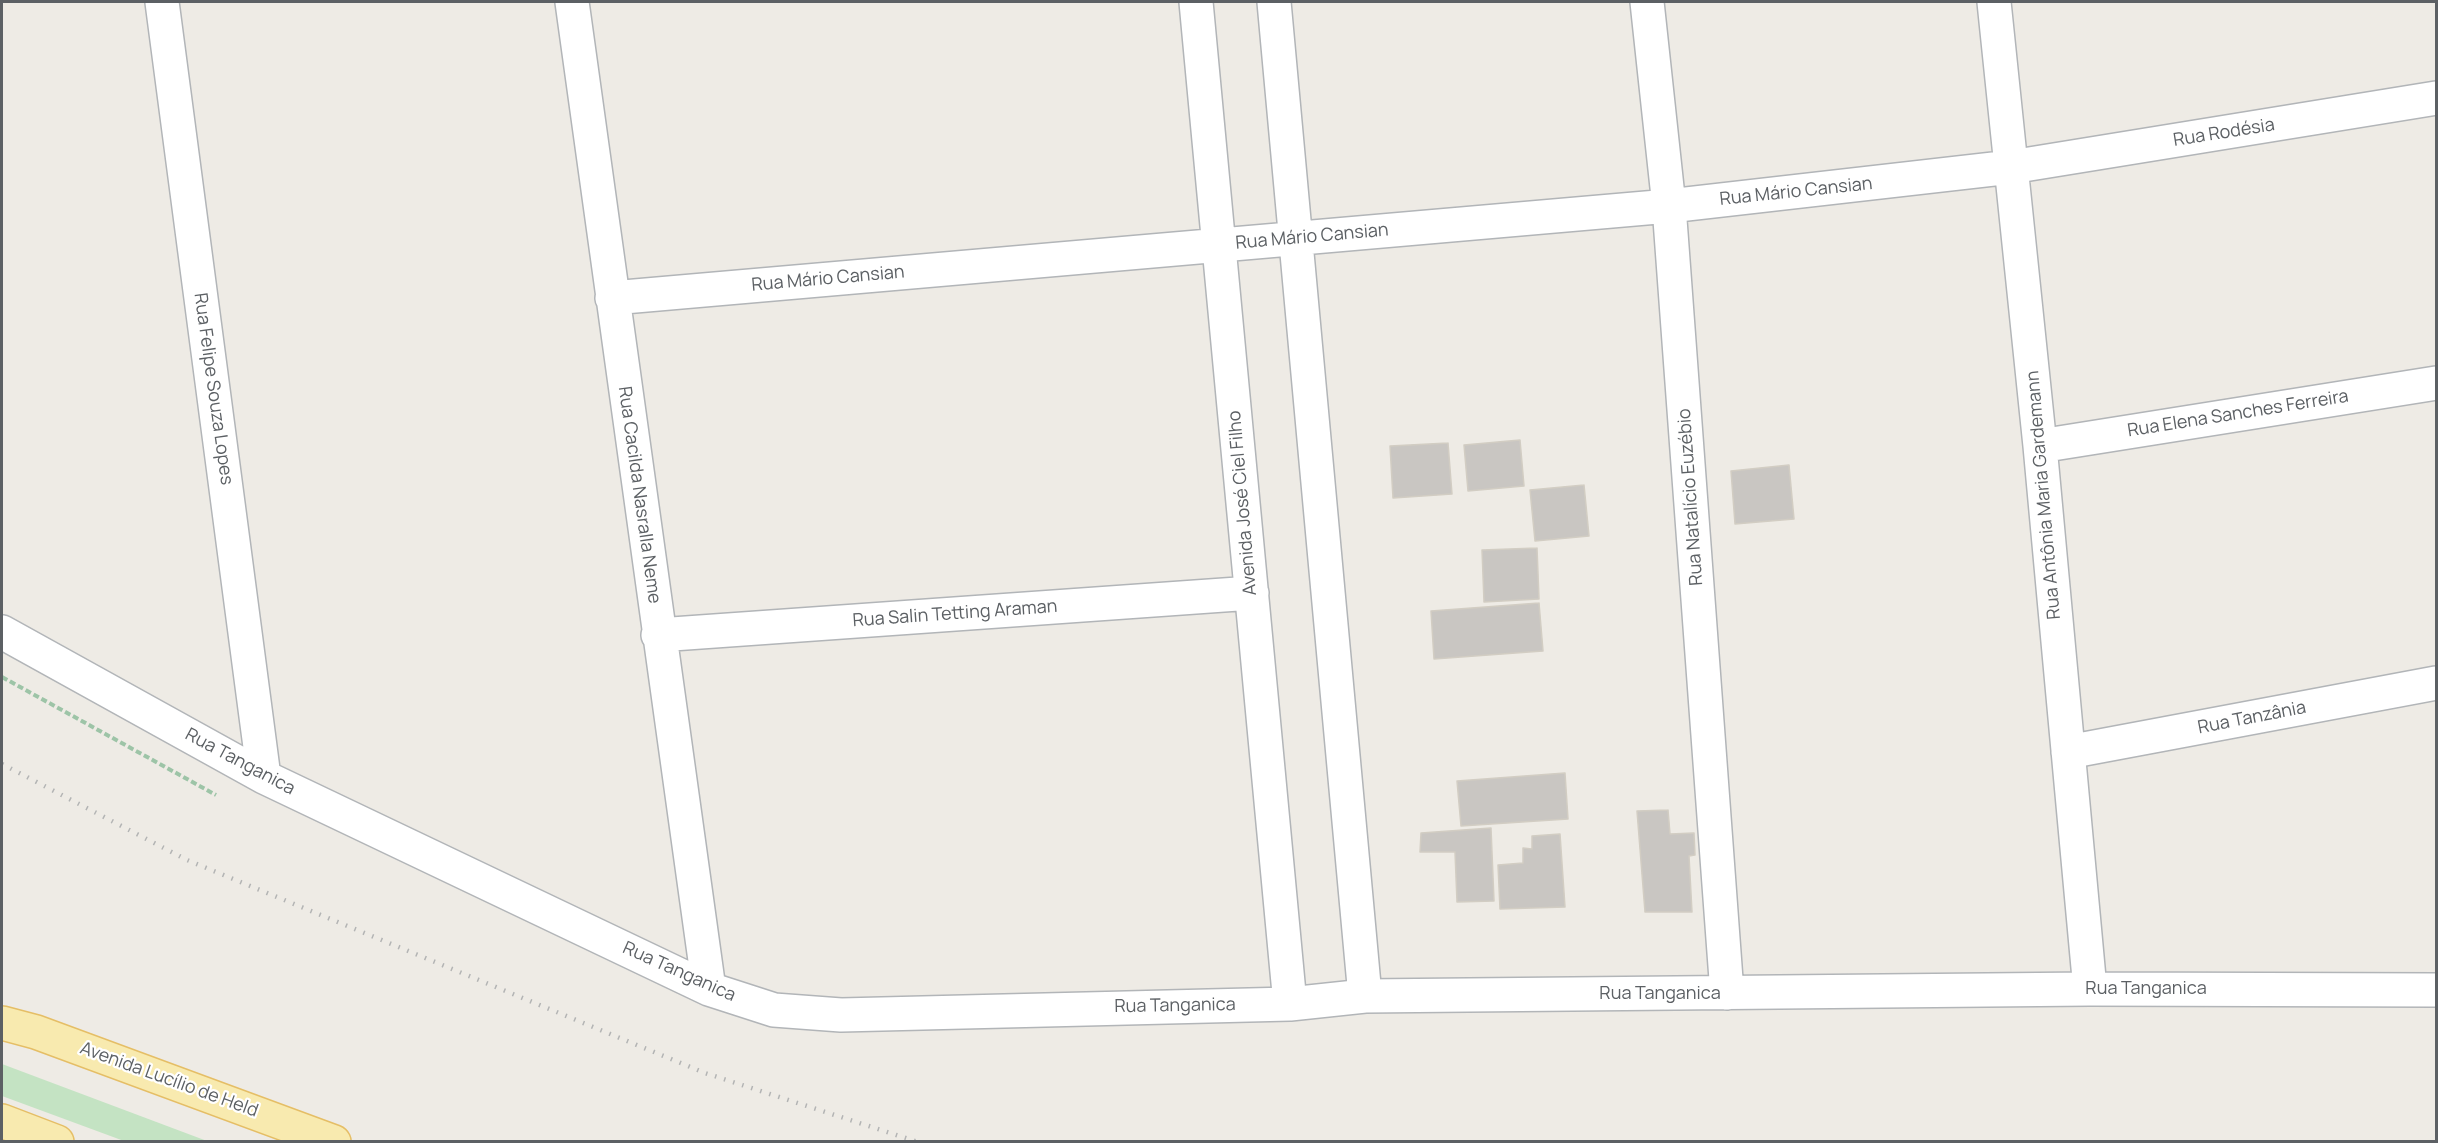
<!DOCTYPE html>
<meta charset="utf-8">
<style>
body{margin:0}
#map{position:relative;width:2438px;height:1143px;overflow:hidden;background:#eeebe5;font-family:Manrope,sans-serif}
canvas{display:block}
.frame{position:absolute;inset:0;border:3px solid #5c6064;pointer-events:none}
</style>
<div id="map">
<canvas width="2438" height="1143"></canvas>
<div class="frame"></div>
</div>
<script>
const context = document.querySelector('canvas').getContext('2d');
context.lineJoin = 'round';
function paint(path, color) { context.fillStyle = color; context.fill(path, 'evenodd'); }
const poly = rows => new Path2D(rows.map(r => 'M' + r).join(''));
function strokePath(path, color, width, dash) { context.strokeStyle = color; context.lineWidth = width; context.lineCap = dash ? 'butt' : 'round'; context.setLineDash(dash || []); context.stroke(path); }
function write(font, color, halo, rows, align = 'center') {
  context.font = font + ' Manrope,sans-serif'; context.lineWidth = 4.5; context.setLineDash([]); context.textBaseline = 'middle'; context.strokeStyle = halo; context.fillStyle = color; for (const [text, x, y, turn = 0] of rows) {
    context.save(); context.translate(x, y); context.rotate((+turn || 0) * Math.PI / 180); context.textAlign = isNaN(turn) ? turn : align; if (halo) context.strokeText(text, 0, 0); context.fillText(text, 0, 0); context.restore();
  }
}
paint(poly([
 [2,1064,207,1141,124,1141,2,1096]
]), '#c4e3c3');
const building = poly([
 [1520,440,1524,486,1468,491,1464,445,1520,440],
 [1448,443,1452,494,1393,498,1390,446,1448,443],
 [1789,465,1794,519,1735,524,1731,471,1789,465],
 [1584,485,1589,536,1535,541,1530,490,1584,485],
 [1537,548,1539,599,1484,602,1482,550,1537,548],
 [1539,603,1543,651,1434,659,1431,611,1539,603],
 [1565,773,1568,819,1461,826,1457,781,1565,773],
 [1668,810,1670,834,1694,833,1695,855,1689,856,1692,912,1645,912,1637,811,1668,810],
 [1491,828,1494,901,1457,902,1455,852,1420,852,1421,833,1491,828],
 [1560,834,1565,907,1500,909,1498,865,1523,863,1523,848,1532,849,1532,836,1560,834]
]);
paint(building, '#c9c6c2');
strokePath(building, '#d2cdc3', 1.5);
const minor = poly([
 [162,2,264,777],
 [572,2,709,989],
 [1196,2,1290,1004],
 [1274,2,1365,996],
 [1647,2,1669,206,1727,993],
 [1994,2,2040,446,2090,989],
 [612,298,1669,206,2011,167,2436,98],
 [2040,446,2436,383],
 [2,632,264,777,709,989,774,1010,841,1015,1290,1004,1365,996,2090,989,2436,990],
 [658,635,1252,593],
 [2068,752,2436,683]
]);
const major = poly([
 [2,1023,36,1032,334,1142],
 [2,1121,57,1142]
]);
strokePath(minor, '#b2b5b8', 36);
strokePath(major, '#e5be66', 36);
strokePath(poly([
 [2,677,216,795]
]), '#9dc4a7', 4, [6, 3]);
strokePath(minor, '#fff', 33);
strokePath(major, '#f8eaaf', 33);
strokePath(poly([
 [2,764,187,860,705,1073,918,1142]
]), '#b3b4b4', 4.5, [1.5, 8]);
write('18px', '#5c6064', '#fff', [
 ["Rua Rodésia",2224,133,-9],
 ["Rua Mário Cansian",1796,192,-6],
 ["Rua Mário Cansian",1312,237,-5],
 ["Rua Mário Cansian",828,279,-5],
 ["Rua Felipe Souza Lopes",213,389,82],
 ["Rua Elena Sanches Ferreira",2238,414,-9],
 ["Rua Cacilda Nasralla Neme",639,495,82],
 ["Rua Antônia Maria Gardemann",2044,495,-95],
 ["Rua Natalício Euzébio",1691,497,-94],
 ["Avenida José Ciel Filho",1243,503,-95],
 ["Rua Salin Tetting Araman",955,614,-4],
 ["Rua Tanzânia",2252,718,-11],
 ["Rua Tanganica",240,762,28],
 ["Rua Tanganica",679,972,24],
 ["Rua Tanganica",2146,989],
 ["Rua Tanganica",1660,994],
 ["Rua Tanganica",1175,1006,-1],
 ["Avenida Lucílio de Held",169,1080,20]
]);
</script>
